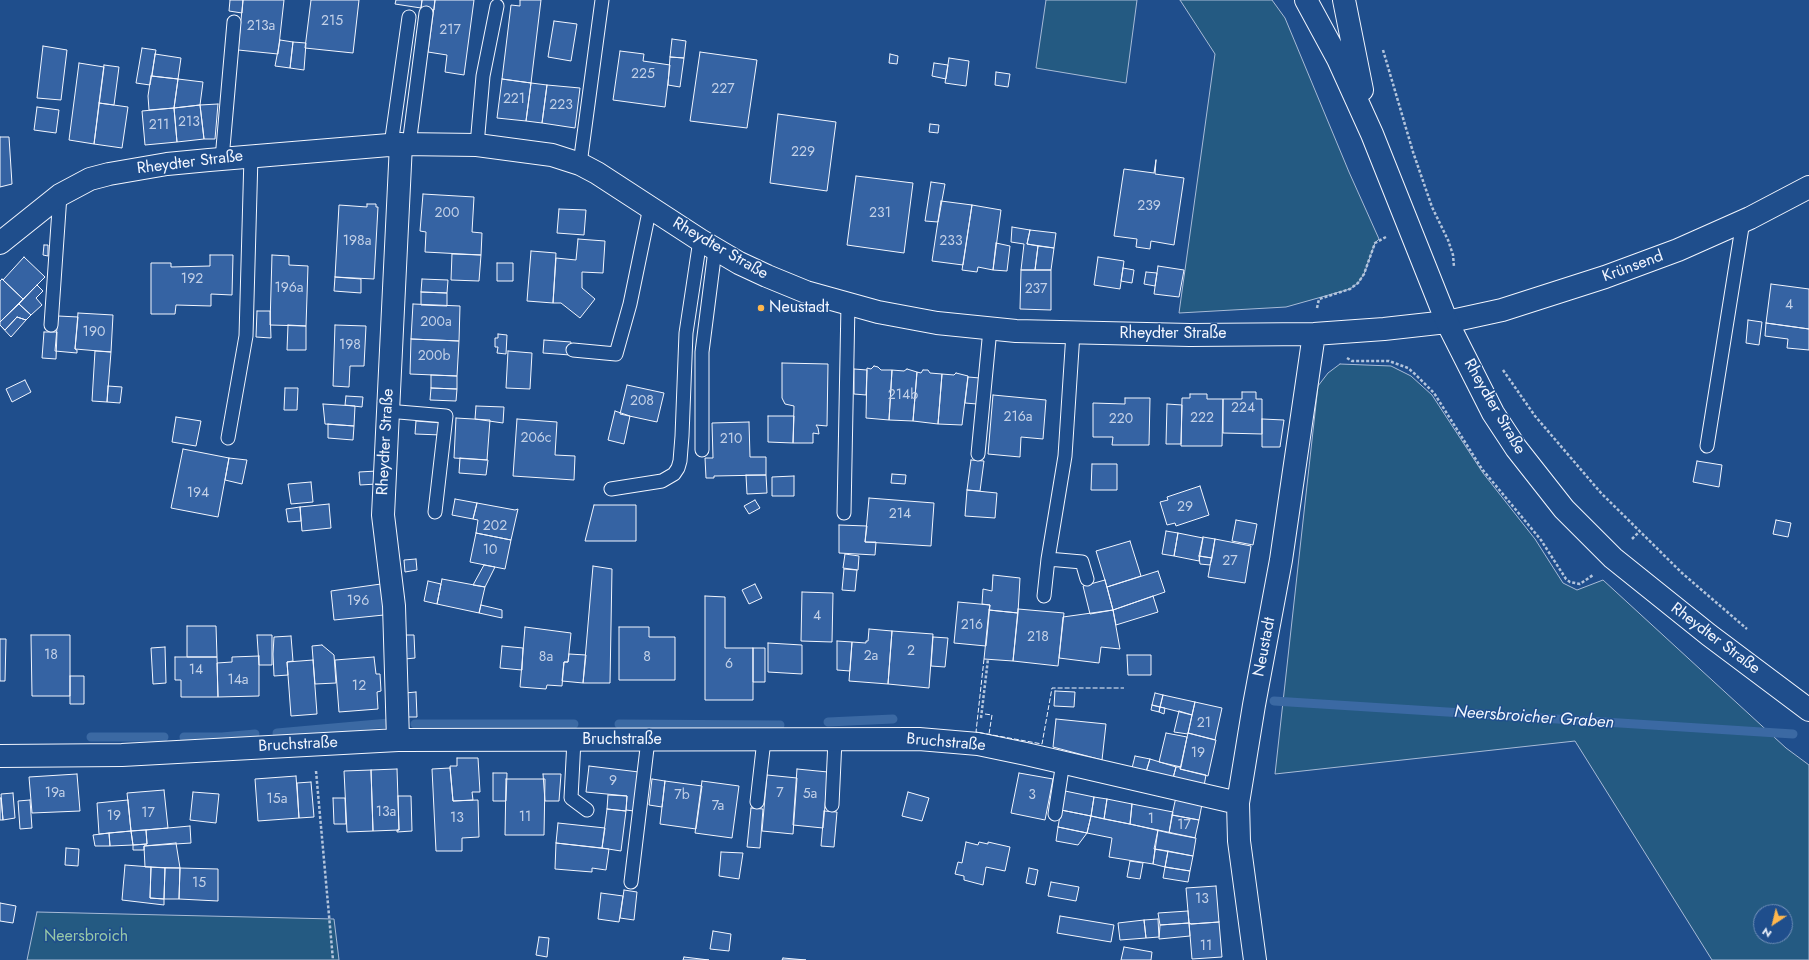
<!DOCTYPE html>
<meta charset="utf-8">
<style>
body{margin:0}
#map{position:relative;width:1809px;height:960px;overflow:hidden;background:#1f4e8c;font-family:Jost,sans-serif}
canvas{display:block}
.north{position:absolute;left:1753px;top:904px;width:40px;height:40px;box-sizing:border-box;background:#1f4e8c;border:1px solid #7391ba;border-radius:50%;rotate:215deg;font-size:11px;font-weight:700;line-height:16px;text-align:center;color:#f2f6ff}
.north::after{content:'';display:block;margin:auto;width:14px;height:18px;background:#ffb74d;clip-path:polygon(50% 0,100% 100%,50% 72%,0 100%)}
</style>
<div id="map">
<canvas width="1809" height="960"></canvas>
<div class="north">N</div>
</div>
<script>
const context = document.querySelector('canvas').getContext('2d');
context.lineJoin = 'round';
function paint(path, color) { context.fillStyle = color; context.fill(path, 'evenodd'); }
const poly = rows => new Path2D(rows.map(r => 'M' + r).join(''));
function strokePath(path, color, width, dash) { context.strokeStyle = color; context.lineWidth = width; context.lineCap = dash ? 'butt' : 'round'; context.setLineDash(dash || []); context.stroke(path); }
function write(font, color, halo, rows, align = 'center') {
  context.font = font + ' Jost,sans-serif'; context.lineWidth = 3; context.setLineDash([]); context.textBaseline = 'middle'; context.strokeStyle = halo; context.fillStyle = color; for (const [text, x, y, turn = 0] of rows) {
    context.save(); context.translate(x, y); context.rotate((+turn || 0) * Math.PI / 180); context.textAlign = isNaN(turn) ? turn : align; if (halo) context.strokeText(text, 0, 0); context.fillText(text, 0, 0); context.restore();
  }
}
const green = poly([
 [1046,0,1137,0,1126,83,1036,68,1046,0],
 [1180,0,1272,0,1285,18,1349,172,1379,239,1375,243,1364,274,1358,283,1350,289,1286,307,1179,313,1215,54,1180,0],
 [1340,364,1391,366,1411,376,1432,395,1483,473,1535,539,1563,583,1577,590,1603,580,1786,748,1809,765,1809,960,1712,960,1575,741,1275,774,1318,386,1328,373,1340,364],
 [1761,912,1785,912,1785,936,1761,936,1761,912],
 [37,912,334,919,339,960,27,960,37,912]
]);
paint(green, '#245a82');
strokePath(green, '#a8bbd7', 1);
strokePath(poly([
 [1274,701,1793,734],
 [828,722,893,719],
 [415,724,574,724],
 [619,724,780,725],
 [277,733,389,723],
 [91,737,164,737],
 [184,737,222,737,255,734]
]), '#3b69a3', 9);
const building = poly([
 [230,0,243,0,242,13,229,11,230,0],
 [243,0,284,0,278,54,238,50,243,0],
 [311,0,359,0,353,53,305,48,311,0],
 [396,0,422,0,421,8,395,4,396,0],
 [422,0,435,0,434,10,421,8,422,0],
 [435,0,474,0,464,75,445,72,447,55,428,52,435,0],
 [520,0,541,0,531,83,502,79,511,5,520,6,520,0],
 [554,21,577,24,571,61,548,57,554,21],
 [672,39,686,41,684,58,670,57,672,39],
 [280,40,293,42,290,68,275,66,280,40],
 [293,42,306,43,304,70,290,68,293,42],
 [43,46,67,50,61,100,37,98,43,46],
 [142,48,156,50,150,85,136,83,142,48],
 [620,51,644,54,643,61,670,65,665,107,613,100,620,51],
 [700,52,757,60,747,128,690,121,700,52],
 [155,54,181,58,178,79,152,76,155,54],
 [890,54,898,56,897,64,889,63,890,54],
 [670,57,684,58,680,87,668,85,670,57],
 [949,58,969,61,966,86,945,83,949,58],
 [79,63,104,67,94,144,69,140,79,63],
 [934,63,948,65,946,79,932,76,934,63],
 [104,65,119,67,114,105,99,103,104,65],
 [996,72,1010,74,1008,87,995,85,996,72],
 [151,76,178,79,174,108,149,110,148,96,151,76],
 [178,79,203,82,200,105,174,108,178,79],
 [502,79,531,83,526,121,497,118,502,79],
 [531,83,547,85,542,123,526,121,531,83],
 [547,85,580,88,575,128,542,123,547,85],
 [99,103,128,107,122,148,94,144,99,103],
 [218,104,215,139,204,139,200,105,218,104],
 [200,105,204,139,177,142,174,108,200,105],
 [37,107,59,110,56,133,34,130,37,107],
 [174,108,177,142,145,145,142,111,174,108],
 [778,114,836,122,827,191,770,183,778,114],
 [930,124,939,125,938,133,929,132,930,124],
 [0,137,9,137,12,184,0,187,0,137],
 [1156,160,1155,174,1184,178,1174,245,1151,241,1150,249,1136,247,1137,239,1114,236,1124,169,1154,173,1156,160],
 [856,176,913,183,904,253,847,245,856,176],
 [931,182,945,184,938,222,925,221,931,182],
 [423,194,474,197,472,232,482,233,481,255,425,252,426,232,420,231,423,194],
 [941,201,972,205,963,265,932,261,941,201],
 [367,204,376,204,376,207,378,207,374,279,335,277,339,205,367,207,367,204],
 [972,205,1001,210,993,270,978,267,977,272,962,270,972,205],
 [559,209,586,210,584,235,557,233,559,209],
 [1012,227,1030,230,1027,244,1038,246,1035,270,1021,270,1024,244,1011,242,1012,227],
 [1030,230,1056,233,1054,248,1027,244,1030,230],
 [578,239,605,241,603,273,582,272,582,288,595,299,580,318,561,303,553,303,556,258,576,260,578,239],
 [996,243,1010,246,1007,271,993,270,996,243],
 [44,245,48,245,48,256,43,255,44,245],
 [1038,246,1054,248,1051,270,1035,270,1038,246],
 [531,251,556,253,553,303,527,301,531,251],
 [452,254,481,255,479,281,451,280,452,254],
 [210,255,233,255,232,295,211,294,211,306,176,305,175,314,151,314,151,263,171,263,171,267,210,266,210,255],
 [272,255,289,256,289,265,308,266,306,326,270,325,272,255],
 [24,257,45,277,23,299,3,280,24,257],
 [1098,257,1124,261,1120,289,1094,285,1098,257],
 [497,263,513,263,513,281,497,281,497,263],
 [1158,266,1184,270,1179,297,1154,294,1158,266],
 [1123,268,1134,270,1132,283,1121,281,1123,268],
 [1021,270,1051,270,1051,310,1020,309,1021,270],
 [1146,272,1157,273,1155,286,1144,284,1146,272],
 [335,277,361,279,361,293,334,291,335,277],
 [2,279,23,299,0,322,0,281,2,279],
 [422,279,448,280,447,293,421,292,422,279],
 [1771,284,1809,289,1809,329,1766,323,1771,284],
 [37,285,43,291,36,298,42,305,31,315,19,304,37,285],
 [421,292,447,293,447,306,421,305,421,292],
 [19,304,31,315,26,320,17,317,5,330,0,325,0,322,19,304],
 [413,304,460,306,459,341,411,339,413,304],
 [257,311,270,311,271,338,256,337,257,311],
 [78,313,113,315,111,352,75,349,78,313],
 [58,316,78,317,75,349,77,350,77,353,55,351,58,316],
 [17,317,26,320,11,337,0,325,5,330,17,317],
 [1748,320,1762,322,1759,345,1746,343,1748,320],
 [1766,323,1809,329,1809,350,1787,348,1788,339,1765,336,1766,323],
 [288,325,306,326,306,350,287,350,288,325],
 [335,325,366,326,364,366,350,366,349,387,333,386,335,325],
 [44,332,57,332,56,359,42,358,44,332],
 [498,334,507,335,506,354,497,353,498,347,495,347,495,338,498,338,498,334],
 [411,339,459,341,457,376,410,374,411,339],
 [544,340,571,342,570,355,543,353,544,340],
 [95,351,111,352,107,402,92,401,95,351],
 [508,351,532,353,530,389,506,388,508,351],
 [782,363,828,364,827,426,816,425,818,428,819,434,813,433,813,443,793,443,794,406,785,404,782,398,782,363],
 [874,366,878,367,881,370,892,370,889,420,866,418,867,368,871,369,874,366],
 [854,369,867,370,866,395,854,394,854,369],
 [907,369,917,372,913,421,889,420,892,370,904,371,907,369],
 [923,370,928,370,930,373,942,374,938,424,913,421,917,372,921,373,923,370],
 [956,373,968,376,962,425,938,424,942,374,954,375,956,373],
 [431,375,457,376,457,389,431,388,431,375],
 [968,377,980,378,977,404,965,403,968,377],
 [25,380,31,392,12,402,6,389,25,380],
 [627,385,664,393,657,422,620,414,627,385],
 [108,386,122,387,120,403,107,402,108,386],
 [285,388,298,388,297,410,284,410,285,388],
 [431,388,457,389,456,401,430,400,431,388],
 [1242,392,1256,392,1256,399,1262,399,1262,434,1223,433,1223,399,1242,399,1242,392],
 [1190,394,1207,394,1207,399,1223,399,1222,446,1181,446,1182,398,1190,398,1190,394],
 [993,395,1046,400,1043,439,1021,437,1020,457,988,454,993,395],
 [346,396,363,397,362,407,345,405,346,396],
 [1125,398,1150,398,1149,445,1112,445,1113,437,1093,437,1093,403,1125,404,1125,398],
 [323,404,355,406,354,426,325,424,323,404],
 [1167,404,1182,405,1181,444,1166,444,1167,404],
 [476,406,504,407,503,423,475,419,476,406],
 [615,411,630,416,624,444,608,440,615,411],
 [768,416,794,416,793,443,768,442,768,416],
 [176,417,201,421,196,446,172,442,176,417],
 [456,418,490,420,487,460,454,458,456,418],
 [517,419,557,422,555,455,575,456,574,480,513,476,517,419],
 [1262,419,1284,420,1280,447,1262,447,1262,419],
 [416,421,442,423,441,435,415,434,416,421],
 [749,422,750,457,766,457,766,475,714,476,714,478,706,478,705,458,713,458,712,423,749,422],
 [328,424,354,426,353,440,328,438,328,424],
 [183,449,229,458,218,517,171,508,183,449],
 [229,458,247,460,242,484,225,480,229,458],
 [460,458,488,460,486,475,459,473,460,458],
 [971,460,984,461,980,491,967,490,971,460],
 [1697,461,1722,465,1719,487,1693,482,1697,461],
 [1092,464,1117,464,1117,490,1091,490,1092,464],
 [377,471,377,484,360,485,359,472,377,471],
 [892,474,906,475,905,484,891,483,892,474],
 [746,475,766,475,767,493,747,494,746,475],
 [794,476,794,496,772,496,772,477,794,476],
 [311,482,313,502,291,504,288,484,311,482],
 [1200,486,1209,515,1176,526,1175,523,1167,525,1160,502,1168,500,1167,497,1200,486],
 [967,490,997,493,995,518,965,516,967,490],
 [869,498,934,503,931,546,865,542,869,498],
 [455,499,477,503,473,519,452,515,455,499],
 [755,500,760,508,749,514,744,506,755,500],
 [477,503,515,510,518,509,511,540,476,533,478,520,473,519,477,503],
 [329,504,331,528,302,531,300,507,329,504],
 [594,505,636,505,636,541,585,541,594,505],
 [300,507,301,521,288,522,286,509,300,507],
 [1236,520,1257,524,1253,545,1232,541,1236,520],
 [1776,520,1791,523,1788,537,1773,534,1776,520],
 [839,525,867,526,865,542,876,542,875,555,839,553,839,525],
 [1166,531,1178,533,1174,556,1162,554,1166,531],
 [476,533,511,540,505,569,470,562,476,533],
 [1178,533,1203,538,1199,561,1174,556,1178,533],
 [1203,537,1215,539,1212,558,1199,556,1203,537],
 [1215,539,1251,546,1245,583,1208,577,1215,539],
 [1130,541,1141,576,1107,587,1096,551,1130,541],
 [845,554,859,556,858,570,843,568,845,554],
 [1199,556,1212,558,1210,565,1200,564,1199,556],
 [416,559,417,570,405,572,404,560,416,559],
 [484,565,495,567,485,587,473,585,484,565],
 [593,566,612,569,610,683,583,683,593,566],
 [844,569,857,570,855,591,842,590,844,569],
 [1158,571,1165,592,1113,610,1107,587,1158,571],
 [993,575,1020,578,1018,613,989,610,990,605,982,604,983,589,992,591,993,575],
 [442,579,485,587,479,613,437,604,442,579],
 [1105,580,1113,610,1090,614,1083,586,1105,580],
 [428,581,441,584,437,604,424,601,428,581],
 [381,584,384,615,334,620,331,591,381,584],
 [755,584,762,598,749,604,742,590,755,584],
 [802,592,833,593,832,642,801,641,802,592],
 [705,596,725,597,725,648,753,648,753,700,705,700,705,596],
 [1153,596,1158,612,1116,625,1113,610,1153,596],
 [958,602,990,605,986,646,954,643,958,602],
 [481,605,502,610,502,618,479,613,481,605],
 [1018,609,1064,613,1058,666,1013,661,1018,609],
 [989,610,1018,613,1013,661,984,659,989,610],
 [1113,610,1120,649,1101,647,1099,663,1059,658,1063,617,1113,610],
 [187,626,216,626,217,657,187,657,187,626],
 [525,627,571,633,568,662,564,662,562,686,547,685,546,689,520,687,525,627],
 [619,627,649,627,649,637,675,637,675,680,619,680,619,627],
 [869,629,892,631,888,684,849,681,852,642,866,643,866,641,868,641,869,629],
 [892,631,933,634,929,688,888,684,892,631],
 [31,635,70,635,70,696,32,696,31,635],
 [257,635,272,635,272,665,259,665,257,635],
 [405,635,414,635,415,658,405,659,405,635],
 [291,636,293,661,287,662,288,675,274,676,273,654,274,637,291,636],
 [933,637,948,638,945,667,931,666,933,637],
 [0,639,6,639,5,681,0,681,0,639],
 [837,641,852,642,850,671,837,670,837,641],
 [768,643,802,645,802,674,768,672,768,643],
 [322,645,334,655,336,683,315,684,312,646,322,645],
 [502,646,523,648,522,670,500,668,502,646],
 [165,647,166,683,153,684,151,648,165,647],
 [753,648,765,648,765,682,753,682,753,648],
 [569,654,586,655,583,683,562,681,564,662,568,662,569,654],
 [1127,655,1151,655,1151,675,1128,675,1127,655],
 [259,656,259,696,218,697,217,663,232,662,232,657,259,656],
 [175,657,217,657,218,697,181,697,181,680,175,680,175,657],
 [374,657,376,674,380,674,381,691,377,692,378,709,339,712,335,660,374,657],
 [313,660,317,714,291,716,287,662,313,660],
 [70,676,84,676,84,704,70,704,70,676],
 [1055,691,1075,692,1074,707,1054,706,1055,691],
 [416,692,417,717,406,717,405,693,416,692],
 [1155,693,1163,695,1160,707,1152,705,1155,693],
 [1163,695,1195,702,1192,715,1160,707,1163,695],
 [1195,702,1222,708,1215,740,1188,733,1195,702],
 [1152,705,1160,707,1159,712,1151,710,1152,705],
 [1160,707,1165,708,1164,714,1159,712,1160,707],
 [1179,711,1192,715,1188,734,1174,732,1179,711],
 [1056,719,1106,724,1102,760,1053,747,1056,719],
 [1166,733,1187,737,1181,767,1159,762,1166,733],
 [1188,733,1216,740,1208,776,1180,769,1188,733],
 [1135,756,1150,759,1146,772,1132,768,1135,756],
 [457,758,478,758,480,792,472,792,473,800,453,801,450,766,457,766,457,758],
 [1150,759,1176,767,1173,778,1146,772,1150,759],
 [589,766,639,772,634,811,626,810,627,796,586,792,589,766],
 [1176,767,1181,767,1180,769,1206,775,1204,786,1173,778,1176,767],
 [450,768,453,801,478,800,479,837,462,838,462,851,436,851,432,769,450,768],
 [397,769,399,830,373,831,371,770,397,769],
 [797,769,828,772,823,828,793,825,797,769],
 [371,770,373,831,347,832,344,771,371,770],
 [493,773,507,773,506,801,493,801,493,773],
 [1019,773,1053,779,1045,820,1011,813,1019,773],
 [77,774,80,811,32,813,29,777,77,774],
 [543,774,561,774,559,801,545,801,543,774],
 [767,775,797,778,793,834,762,831,767,775],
 [296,776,299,818,258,821,255,779,296,776],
 [506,779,545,779,544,835,505,835,506,779],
 [652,779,665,781,662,807,649,805,652,779],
 [665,781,702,786,696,829,660,824,665,781],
 [702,781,739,786,732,838,695,833,702,781],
 [311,782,314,817,299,818,297,783,311,782],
 [164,790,168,828,131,831,127,793,164,790],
 [1065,791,1094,797,1091,816,1061,810,1065,791],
 [193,792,219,794,216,823,190,820,193,792],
 [908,792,929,798,922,821,902,816,908,792],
 [13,793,15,818,3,820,1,794,13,793],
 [608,795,627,796,626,811,607,809,608,795],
 [398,796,411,796,412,831,397,832,397,830,399,830,398,796],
 [1094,797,1107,799,1104,819,1091,816,1094,797],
 [1176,797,1202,804,1199,820,1172,815,1176,797],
 [0,798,1,798,3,820,0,820,0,798],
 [333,798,345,798,346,824,334,824,333,798],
 [1107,799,1132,804,1130,824,1104,819,1107,799],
 [30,800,32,828,20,829,18,801,30,800],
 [128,800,131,831,99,834,97,803,128,800],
 [1132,804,1173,812,1169,833,1130,824,1132,804],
 [751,808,763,809,760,848,747,847,751,808],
 [607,809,626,811,621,851,602,848,607,809],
 [1061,810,1091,816,1087,833,1058,827,1061,810],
 [824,811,837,812,834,847,821,846,824,811],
 [1172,815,1199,820,1195,838,1169,833,1172,815],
 [1091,816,1158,830,1153,864,1109,857,1112,838,1087,833,1091,816],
 [558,823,605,828,602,848,556,843,558,823],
 [190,826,191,843,144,846,144,850,133,850,133,845,147,844,146,830,190,826],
 [1058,827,1087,833,1078,845,1056,841,1058,827],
 [146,830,147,844,133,845,131,831,146,830],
 [1158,830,1196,838,1193,856,1154,849,1158,830],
 [131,831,133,845,110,846,109,833,131,831],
 [109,833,110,846,95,846,93,835,109,833],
 [966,842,978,845,979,842,988,844,988,842,1010,847,1005,871,986,867,983,885,964,880,964,876,955,874,958,862,962,863,966,842],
 [176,843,180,868,145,867,144,846,176,843],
 [556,843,609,849,606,870,592,868,592,872,555,869,556,843],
 [66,848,79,849,78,866,65,865,66,848],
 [1155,849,1168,851,1165,867,1153,864,1155,849],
 [1168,851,1193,856,1190,871,1165,867,1168,851],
 [721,852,743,853,739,879,719,876,721,852],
 [1130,861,1143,863,1140,879,1127,877,1130,861],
 [125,865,151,867,150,898,164,899,164,905,122,900,125,865],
 [151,867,165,868,164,899,150,898,151,867],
 [1165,867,1190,871,1188,882,1163,878,1165,867],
 [165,868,180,868,179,899,164,899,165,868],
 [180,868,218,869,218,901,179,899,180,868],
 [1029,868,1038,870,1035,885,1026,883,1029,868],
 [1051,882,1079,887,1076,901,1048,896,1051,882],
 [1216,886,1219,922,1191,924,1189,923,1186,888,1216,886],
 [624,890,637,892,634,920,620,918,624,890],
 [601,893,623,896,619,922,598,919,601,893],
 [0,903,16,906,13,923,0,921,0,903],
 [1188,911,1189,923,1160,925,1158,913,1188,911],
 [1060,916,1114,925,1111,942,1057,933,1060,916],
 [1158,919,1159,937,1146,938,1144,920,1158,919],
 [1144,920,1146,938,1120,940,1118,923,1144,920],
 [1219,922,1222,957,1192,959,1189,923,1191,924,1219,922],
 [1189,923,1190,936,1159,939,1160,925,1189,923],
 [713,931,731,934,729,951,710,949,713,931],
 [539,937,549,938,547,957,536,955,539,937],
 [1124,947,1152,952,1151,960,1121,960,1124,947],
 [684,957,709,960,683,960,684,957],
 [783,958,806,960,782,960,783,958]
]);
paint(building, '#3563a3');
strokePath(building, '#f2f6ff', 1);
const service = poly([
 [391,145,409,17],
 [409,145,426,13],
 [477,145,483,76,497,6],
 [222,159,234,22],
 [580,164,602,0],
 [51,325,60,195],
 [573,350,616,354,630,304,650,207],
 [387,411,446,416,435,512],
 [228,438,246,336,251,156],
 [1707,446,1743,221],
 [702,450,702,352,715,250],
 [978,454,990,329],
 [611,489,662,481,674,474,678,468,680,461,682,436,686,333,700,240],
 [844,513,848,304],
 [1048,559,1082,562,1087,579],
 [1044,596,1048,559,1065,456,1073,333],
 [574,740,571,798,587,810],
 [757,802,764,740],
 [832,805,835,740],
 [1055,814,1063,762],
 [631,882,648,740]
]);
const minor = poly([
 [0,243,60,195,90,179,109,174,167,164,209,160,401,144,477,145,552,155,580,164,597,173,700,240,739,263,767,276,806,292,878,312,937,323,1016,331,1190,335,1314,334,1384,329,1447,322,1502,310,1605,277,1678,250,1750,218,1809,187],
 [398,740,394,606,383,515,401,144],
 [0,756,122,755,398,740,919,739,978,744,1026,754,1238,803],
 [1255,960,1239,841,1238,803,1254,705,1281,560,1314,334]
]);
const secondary = poly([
 [1306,0,1338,59,1372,134,1447,322,1493,413,1516,448,1564,509,1613,558,1709,635,1809,710],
 [1344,0,1362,90]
]);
strokePath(service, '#f2f6ff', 15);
strokePath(minor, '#f2f6ff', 24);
strokePath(secondary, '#f2f6ff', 24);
strokePath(poly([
 [1383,50,1413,152,1432,207,1448,240,1453,255,1454,267],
 [1317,308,1319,299,1350,289,1358,283,1364,274,1375,243,1386,237],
 [1347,358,1352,361,1389,361,1408,368,1416,375,1434,393,1482,469,1541,540,1566,579,1570,582,1580,584,1593,575],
 [1503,370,1535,416,1601,493,1682,573,1747,629],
 [1632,539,1639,532],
 [981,718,988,659],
 [316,771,333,960]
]), '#b3c4dc', 2.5, [3, 2]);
strokePath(service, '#1f4e8c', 13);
strokePath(minor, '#1f4e8c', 22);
strokePath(secondary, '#1f4e8c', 22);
strokePath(poly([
 [984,659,976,732,1042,744,1052,688,1124,688],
 [985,714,992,715,989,734]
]), '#f2f6ff', 1, [5, 2]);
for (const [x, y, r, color] of [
 [761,308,4,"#ffb74d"]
]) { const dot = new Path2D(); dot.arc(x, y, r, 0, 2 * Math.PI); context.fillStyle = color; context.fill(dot); strokePath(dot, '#1f4e8c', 1.5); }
write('14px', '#c3d1e8', null, [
 ["215",332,22],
 ["213a",261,27],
 ["217",450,31],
 ["225",643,75],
 ["227",723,90],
 ["221",514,100],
 ["223",561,106],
 ["213",189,123],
 ["211",159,126],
 ["229",803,153],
 ["239",1149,207],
 ["200",447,214],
 ["231",880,214],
 ["198a",357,242],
 ["233",951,242],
 ["192",192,280],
 ["196a",289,289],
 ["237",1036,290],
 ["4",1789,306],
 ["200a",436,323],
 ["190",94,333],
 ["198",350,346],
 ["200b",434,357],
 ["214b",903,396],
 ["208",642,402],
 ["224",1243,409],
 ["216a",1018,418],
 ["222",1202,419],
 ["220",1121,420],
 ["206c",536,439],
 ["210",731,440],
 ["194",198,494],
 ["29",1185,508],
 ["214",900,515],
 ["202",495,527],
 ["10",490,551],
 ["27",1230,562],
 ["196",358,602],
 ["4",817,617],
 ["216",972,626],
 ["218",1038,638],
 ["2",911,652],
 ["18",51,656],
 ["2a",871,657],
 ["8a",546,658],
 ["8",647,658],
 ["6",729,665],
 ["14",196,671],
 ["14a",238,681],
 ["12",359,687],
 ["21",1204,724],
 ["19",1198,754],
 ["9",613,782],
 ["19a",55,794],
 ["7",780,794],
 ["5a",810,795],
 ["7b",682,796],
 ["3",1032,796],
 ["15a",277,800],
 ["7a",718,807],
 ["13a",386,813],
 ["17",148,814],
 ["19",114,817],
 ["11",525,818],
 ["13",457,819],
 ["1",1151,820],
 ["17",1184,826],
 ["15",199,884],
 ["13",1202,900],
 ["11",1206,947]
]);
write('16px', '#f2f6ff', '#1f4e8c', [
 ["Rheydter Straße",190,163,-7],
 ["Rheydter Straße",720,249,30],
 ["Krünsend",1633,267,-20],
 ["Rheydter Straße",1173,334],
 ["Rheydter Straße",1494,407,60],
 ["Rheydter Straße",386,442,-87],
 ["Rheydter Straße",1715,639,37],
 ["Neustadt",1265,647,-79],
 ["Bruchstraße",622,740],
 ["Bruchstraße",946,743,5],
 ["Bruchstraße",298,745,-3]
]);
write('16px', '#f2f6ff', '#1f4e8c', [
 ["Neustadt",769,308]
], 'left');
write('16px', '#97c8a6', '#1f4e8c', [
 ["Neersbroich",86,937]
]);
write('italic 17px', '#f2f6ff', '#1f4e8c', [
 ["Neersbroicher Graben",1534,718,4]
]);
</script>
